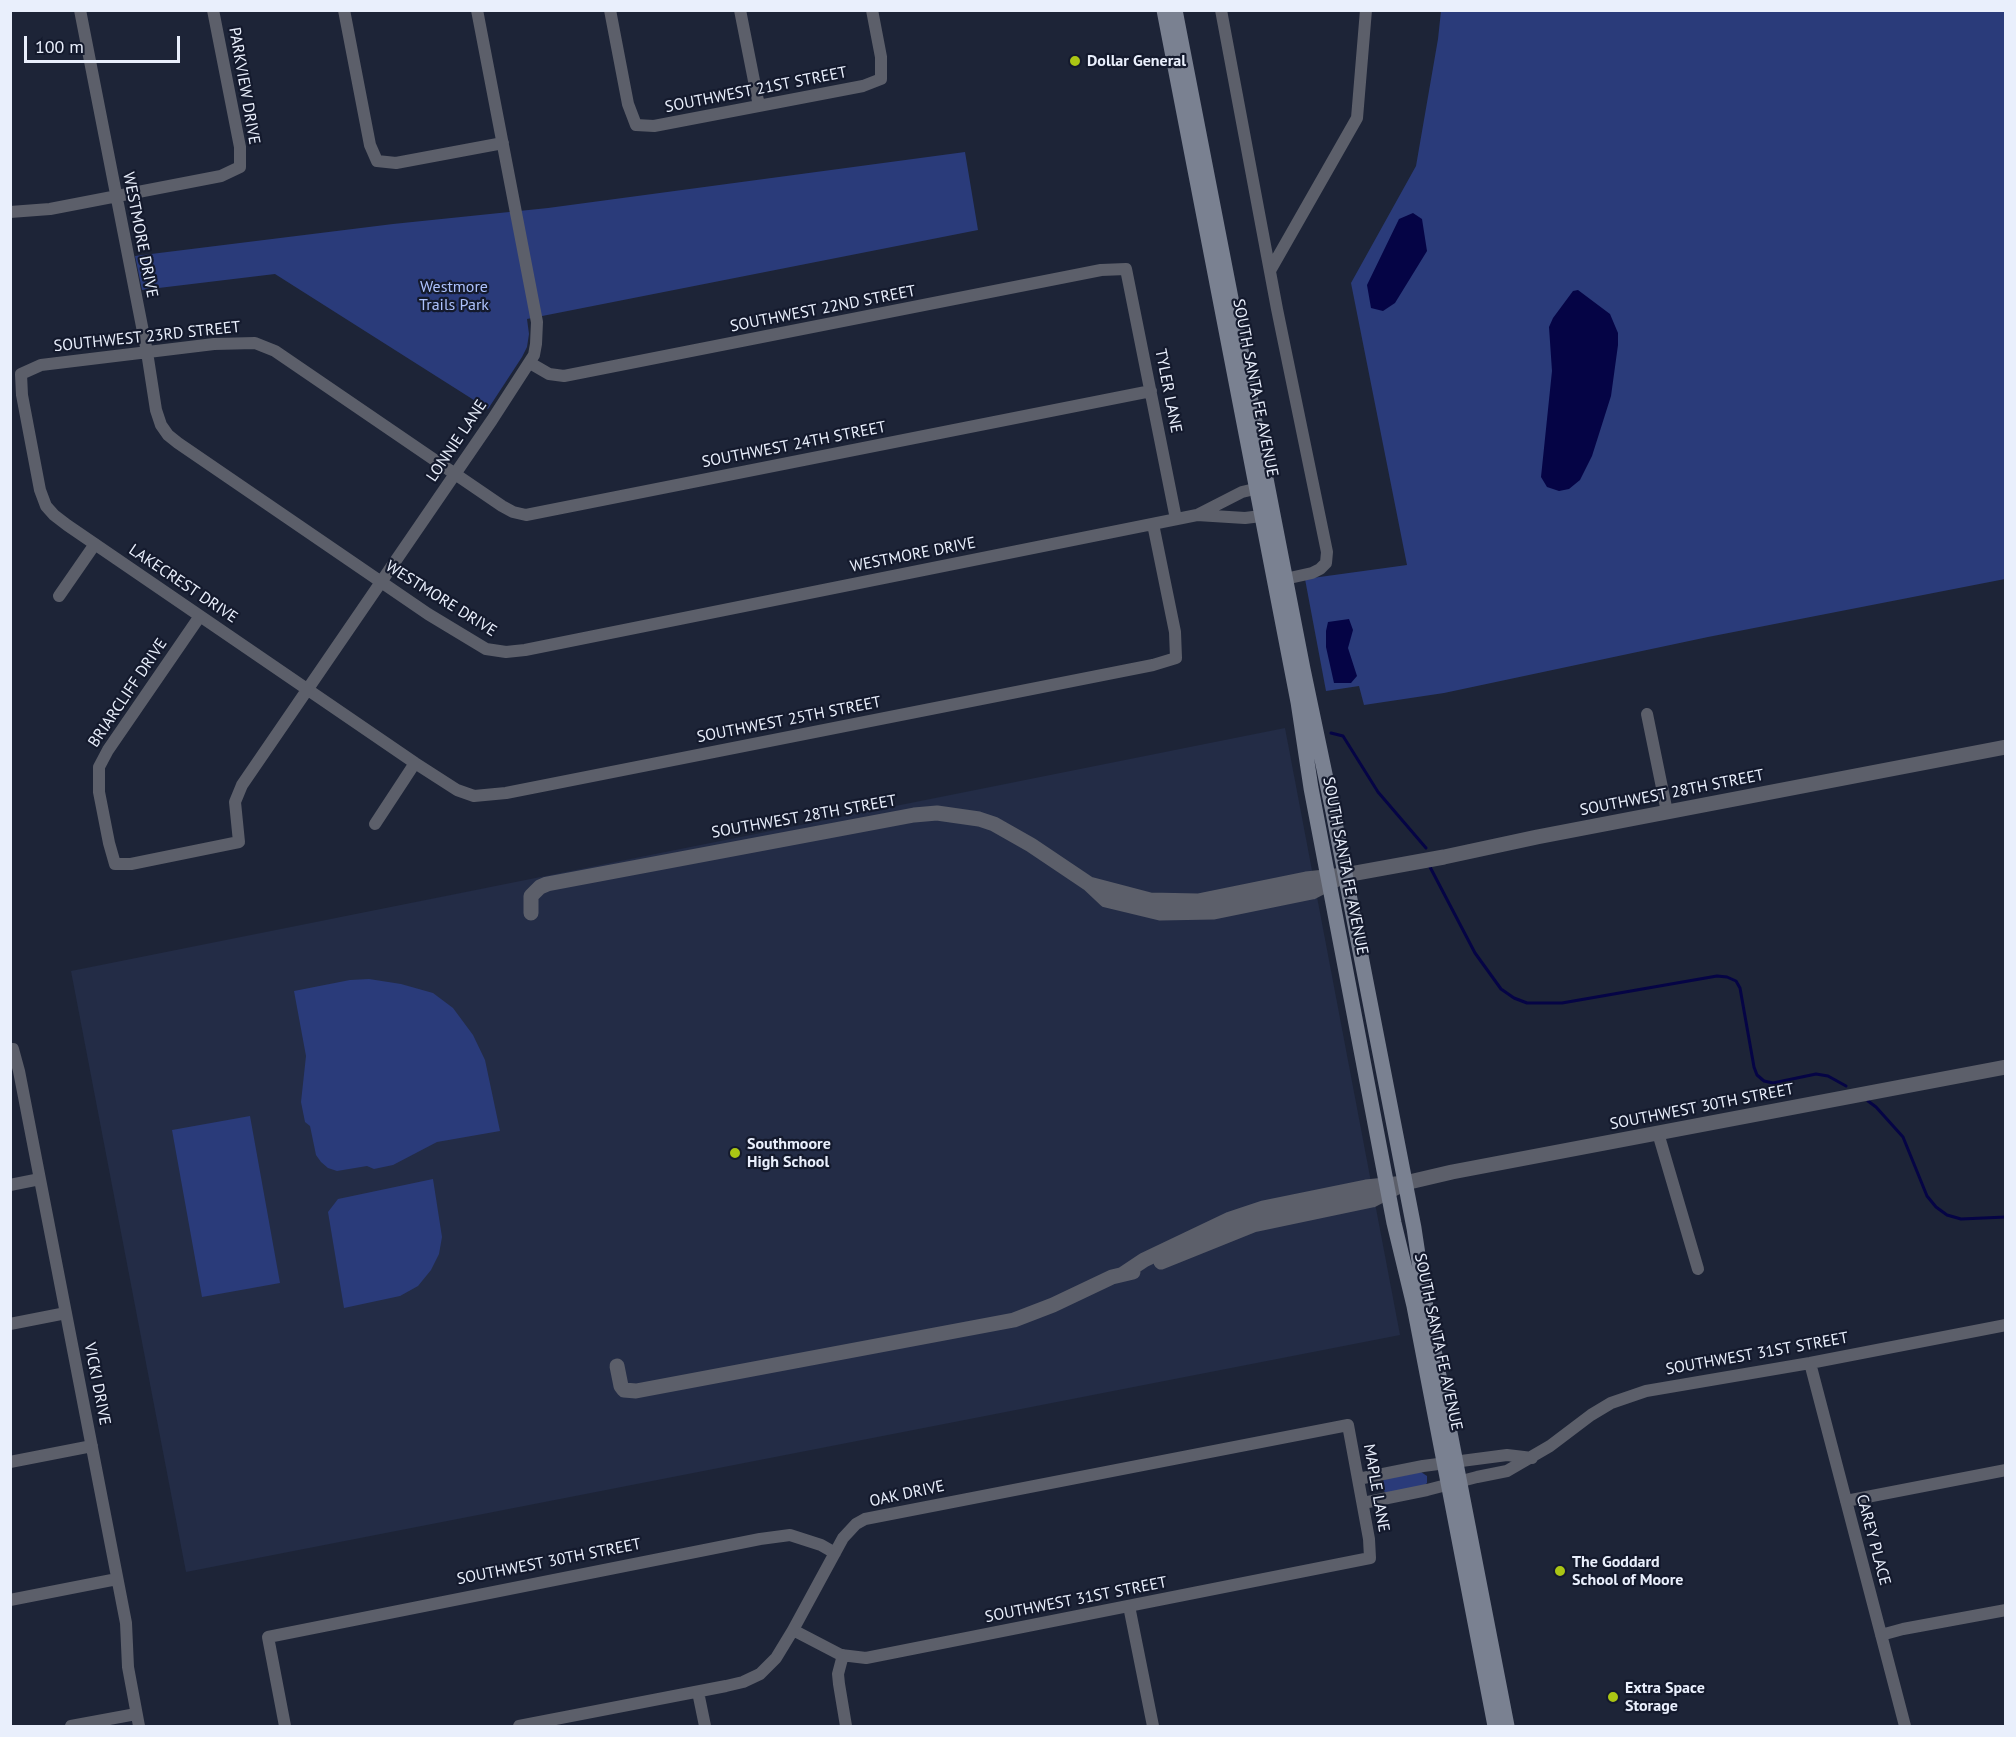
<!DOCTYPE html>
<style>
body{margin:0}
#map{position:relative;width:2016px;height:1737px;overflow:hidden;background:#1d2437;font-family:"PT Sans",sans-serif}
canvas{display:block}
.frame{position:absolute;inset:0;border:12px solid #e9effc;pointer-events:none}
.scale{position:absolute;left:24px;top:36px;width:156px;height:27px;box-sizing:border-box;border:3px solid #e9effc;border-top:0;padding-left:8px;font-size:18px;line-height:21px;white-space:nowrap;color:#e9effc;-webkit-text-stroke:4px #141a2d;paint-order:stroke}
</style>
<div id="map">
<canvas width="2016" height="1737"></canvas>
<div class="frame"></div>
<div class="scale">100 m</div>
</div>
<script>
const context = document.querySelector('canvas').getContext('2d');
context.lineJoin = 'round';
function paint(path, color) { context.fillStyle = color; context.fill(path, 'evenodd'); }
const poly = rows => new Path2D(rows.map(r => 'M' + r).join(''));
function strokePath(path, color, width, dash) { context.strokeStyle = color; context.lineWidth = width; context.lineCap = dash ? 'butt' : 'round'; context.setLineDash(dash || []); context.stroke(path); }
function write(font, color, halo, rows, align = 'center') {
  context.font = font + ' "PT Sans",sans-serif'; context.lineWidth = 4.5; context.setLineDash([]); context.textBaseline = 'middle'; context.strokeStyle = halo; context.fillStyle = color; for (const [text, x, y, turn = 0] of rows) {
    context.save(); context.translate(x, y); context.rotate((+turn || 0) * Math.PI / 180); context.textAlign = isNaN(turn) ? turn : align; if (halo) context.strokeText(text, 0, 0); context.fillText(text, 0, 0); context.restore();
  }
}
paint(poly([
 [1285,728,1400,1335,186,1572,71,971]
]), '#232c46');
paint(poly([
 [1441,11,2005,11,2005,579,1708,637,1444,693,1364,705,1359,686,1326,691,1305,579,1407,565,1351,283,1416,166,1438,39],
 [965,152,978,230,527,319,529,334,527,347,522,357,488,409,275,274,142,290,135,256,393,224,548,208],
 [369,979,401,984,433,993,453,1008,473,1035,485,1060,500,1131,437,1142,393,1165,374,1169,367,1166,337,1171,328,1168,321,1162,316,1155,310,1126,305,1122,301,1102,306,1056,294,991,350,980],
 [250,1116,280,1283,202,1297,172,1130],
 [433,1179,442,1237,439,1254,431,1270,418,1286,400,1296,344,1308,328,1212,338,1199],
 [1421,1472,1427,1476,1427,1483,1423,1487,1388,1494,1381,1489,1381,1483,1385,1479]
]), '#2a3b7a');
paint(poly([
 [1413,213,1422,219,1427,251,1395,303,1383,311,1371,308,1367,285,1399,219],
 [1578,290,1610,314,1618,333,1618,345,1611,396,1592,456,1580,480,1569,489,1559,491,1547,487,1541,477,1552,371,1549,327,1553,318,1573,291],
 [1349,619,1353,630,1348,648,1357,676,1351,683,1334,683,1326,647,1326,631,1328,622]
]), '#050445');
strokePath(poly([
 [1331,733,1343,736,1378,792,1426,848],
 [1430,867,1475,953,1501,989,1514,998,1527,1003,1562,1003,1717,976,1727,977,1736,981,1740,988,1754,1067,1757,1075,1764,1081,1773,1083,1816,1074,1828,1076,1846,1086],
 [1868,1101,1876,1107,1903,1137,1927,1196,1936,1207,1947,1215,1961,1219,2006,1217]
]), '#050445', 3);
strokePath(poly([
 [80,10,147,352,156,410,161,425,168,435,178,443,428,614,486,649,506,652,525,650,1197,515,1245,518,1269,515],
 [344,10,370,145,377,161,396,163,503,143],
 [610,10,628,104,636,125,654,126,863,86,881,79,881,57,872,10],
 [740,10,759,106],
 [1221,10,1277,309,1327,552,1326,563,1320,569,1312,573,1285,579],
 [10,212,50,209,221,176,240,167,240,147,213,10],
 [1271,269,1357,118,1366,10],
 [530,363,549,374,564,376,1101,270,1126,269,1176,519],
 [1151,391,526,515,513,512,502,506,275,351,255,343,214,344,41,365,21,374,22,395,40,490,46,506,54,515,67,525,415,763,457,790,474,796,506,793,1153,665,1176,658,1175,632,1153,524],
 [1197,515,1242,492,1263,487],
 [59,596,95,544],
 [200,616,108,750,99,767,99,792,109,843,115,864,131,864,239,842,235,802,242,785,492,420,534,355,536,344,537,322,477,10],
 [1647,714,1667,812],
 [375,824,415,763],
 [10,1049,13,1049,19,1071,126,1623,128,1667,139,1726],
 [1658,1133,1698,1269],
 [10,1185,40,1179],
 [10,1324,66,1313],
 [1810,1363,1905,1726],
 [10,1462,92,1446],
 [1358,1479,1423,1466,1507,1455,1532,1458],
 [1846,1501,2006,1470],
 [1363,1503,1427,1490,1477,1477,1507,1471,1550,1446,1591,1415,1611,1403,1646,1391,1810,1363,2006,1325],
 [10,1600,117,1579],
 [1129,1606,1153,1726],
 [1881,1635,1903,1629,2006,1610],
 [843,1655,838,1674,839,1684,846,1726],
 [698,1692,705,1726],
 [71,1726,136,1714],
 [285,1726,268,1637,760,1539,790,1535,821,1545,835,1553],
 [519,1726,726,1686,743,1682,760,1674,776,1658,793,1630,843,1538,856,1524,865,1519,1348,1425,1369,1539,1370,1558,866,1658,841,1655,793,1630]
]), '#5c5f6a', 12);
strokePath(poly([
 [1089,884,1150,900,1198,901,1306,879,1345,875,1444,857,1537,837,2006,747],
 [531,913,531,896,540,887,547,884,914,815,937,813,979,819,994,824,1031,845,1089,884,1106,900,1160,913,1214,912,1312,892,1337,879],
 [1161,1262,1253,1225,1372,1200,1397,1187],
 [1123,1274,1144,1260,1230,1219,1263,1208,1366,1187,1405,1183,1452,1172,2006,1067],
 [617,1366,621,1386,624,1390,636,1391,1014,1320,1053,1305,1112,1277,1133,1272]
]), '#5c5f6a', 15);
strokePath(poly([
 [1164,10,1298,702,1311,788,1394,1223,1414,1306,1495,1726],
 [1175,10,1303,669,1333,812,1414,1228,1427,1314,1507,1726]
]), '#7a8191', 15);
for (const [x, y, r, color] of [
 [1075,61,6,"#abc614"],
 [735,1153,6,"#abc614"],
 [1560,1571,6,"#abc614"],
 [1613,1697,6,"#abc614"]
]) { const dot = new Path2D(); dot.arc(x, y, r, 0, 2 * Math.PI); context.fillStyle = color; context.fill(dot); strokePath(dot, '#141a2d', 2); }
write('bold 16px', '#e9effc', '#141a2d', [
 ["Dollar General",1087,61],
 ["Southmoore",747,1144],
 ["High School",747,1162],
 ["The Goddard",1572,1562],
 ["School of Moore",1572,1580],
 ["Extra Space",1625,1688],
 ["Storage",1625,1706]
], 'left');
write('16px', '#e9effc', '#141a2d', [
 ["PARKVIEW DRIVE",244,86,80],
 ["SOUTHWEST 21ST STREET",756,90,-11],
 ["WESTMORE DRIVE",140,235,79],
 ["SOUTHWEST 22ND STREET",823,309,-11],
 ["SOUTHWEST 23RD STREET",147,337,-6],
 ["SOUTH SANTA FE AVENUE",1255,388,79],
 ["TYLER LANE",1168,391,79],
 ["LONNIE LANE",457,441,-56],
 ["SOUTHWEST 24TH STREET",794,445,-11],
 ["WESTMORE DRIVE",913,555,-11],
 ["LAKECREST DRIVE",183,584,34],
 ["WESTMORE DRIVE",441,599,32],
 ["BRIARCLIFF DRIVE",128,693,-56],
 ["SOUTHWEST 25TH STREET",789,720,-11],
 ["SOUTHWEST 28TH STREET",1672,793,-11],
 ["SOUTHWEST 28TH STREET",804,817,-10],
 ["SOUTH SANTA FE AVENUE",1345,866,79],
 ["SOUTHWEST 30TH STREET",1702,1107,-11],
 ["SOUTH SANTA FE AVENUE",1438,1342,78],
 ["SOUTHWEST 31ST STREET",1757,1354,-10],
 ["VICKI DRIVE",97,1384,79],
 ["MAPLE LANE",1376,1488,80],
 ["OAK DRIVE",907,1494,-12],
 ["CAREY PLACE",1873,1540,75],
 ["SOUTHWEST 30TH STREET",549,1562,-11],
 ["SOUTHWEST 31ST STREET",1076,1600,-11]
]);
write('16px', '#adc2fd', '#141a2d', [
 ["Westmore",454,287],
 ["Trails Park",454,305]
]);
</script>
